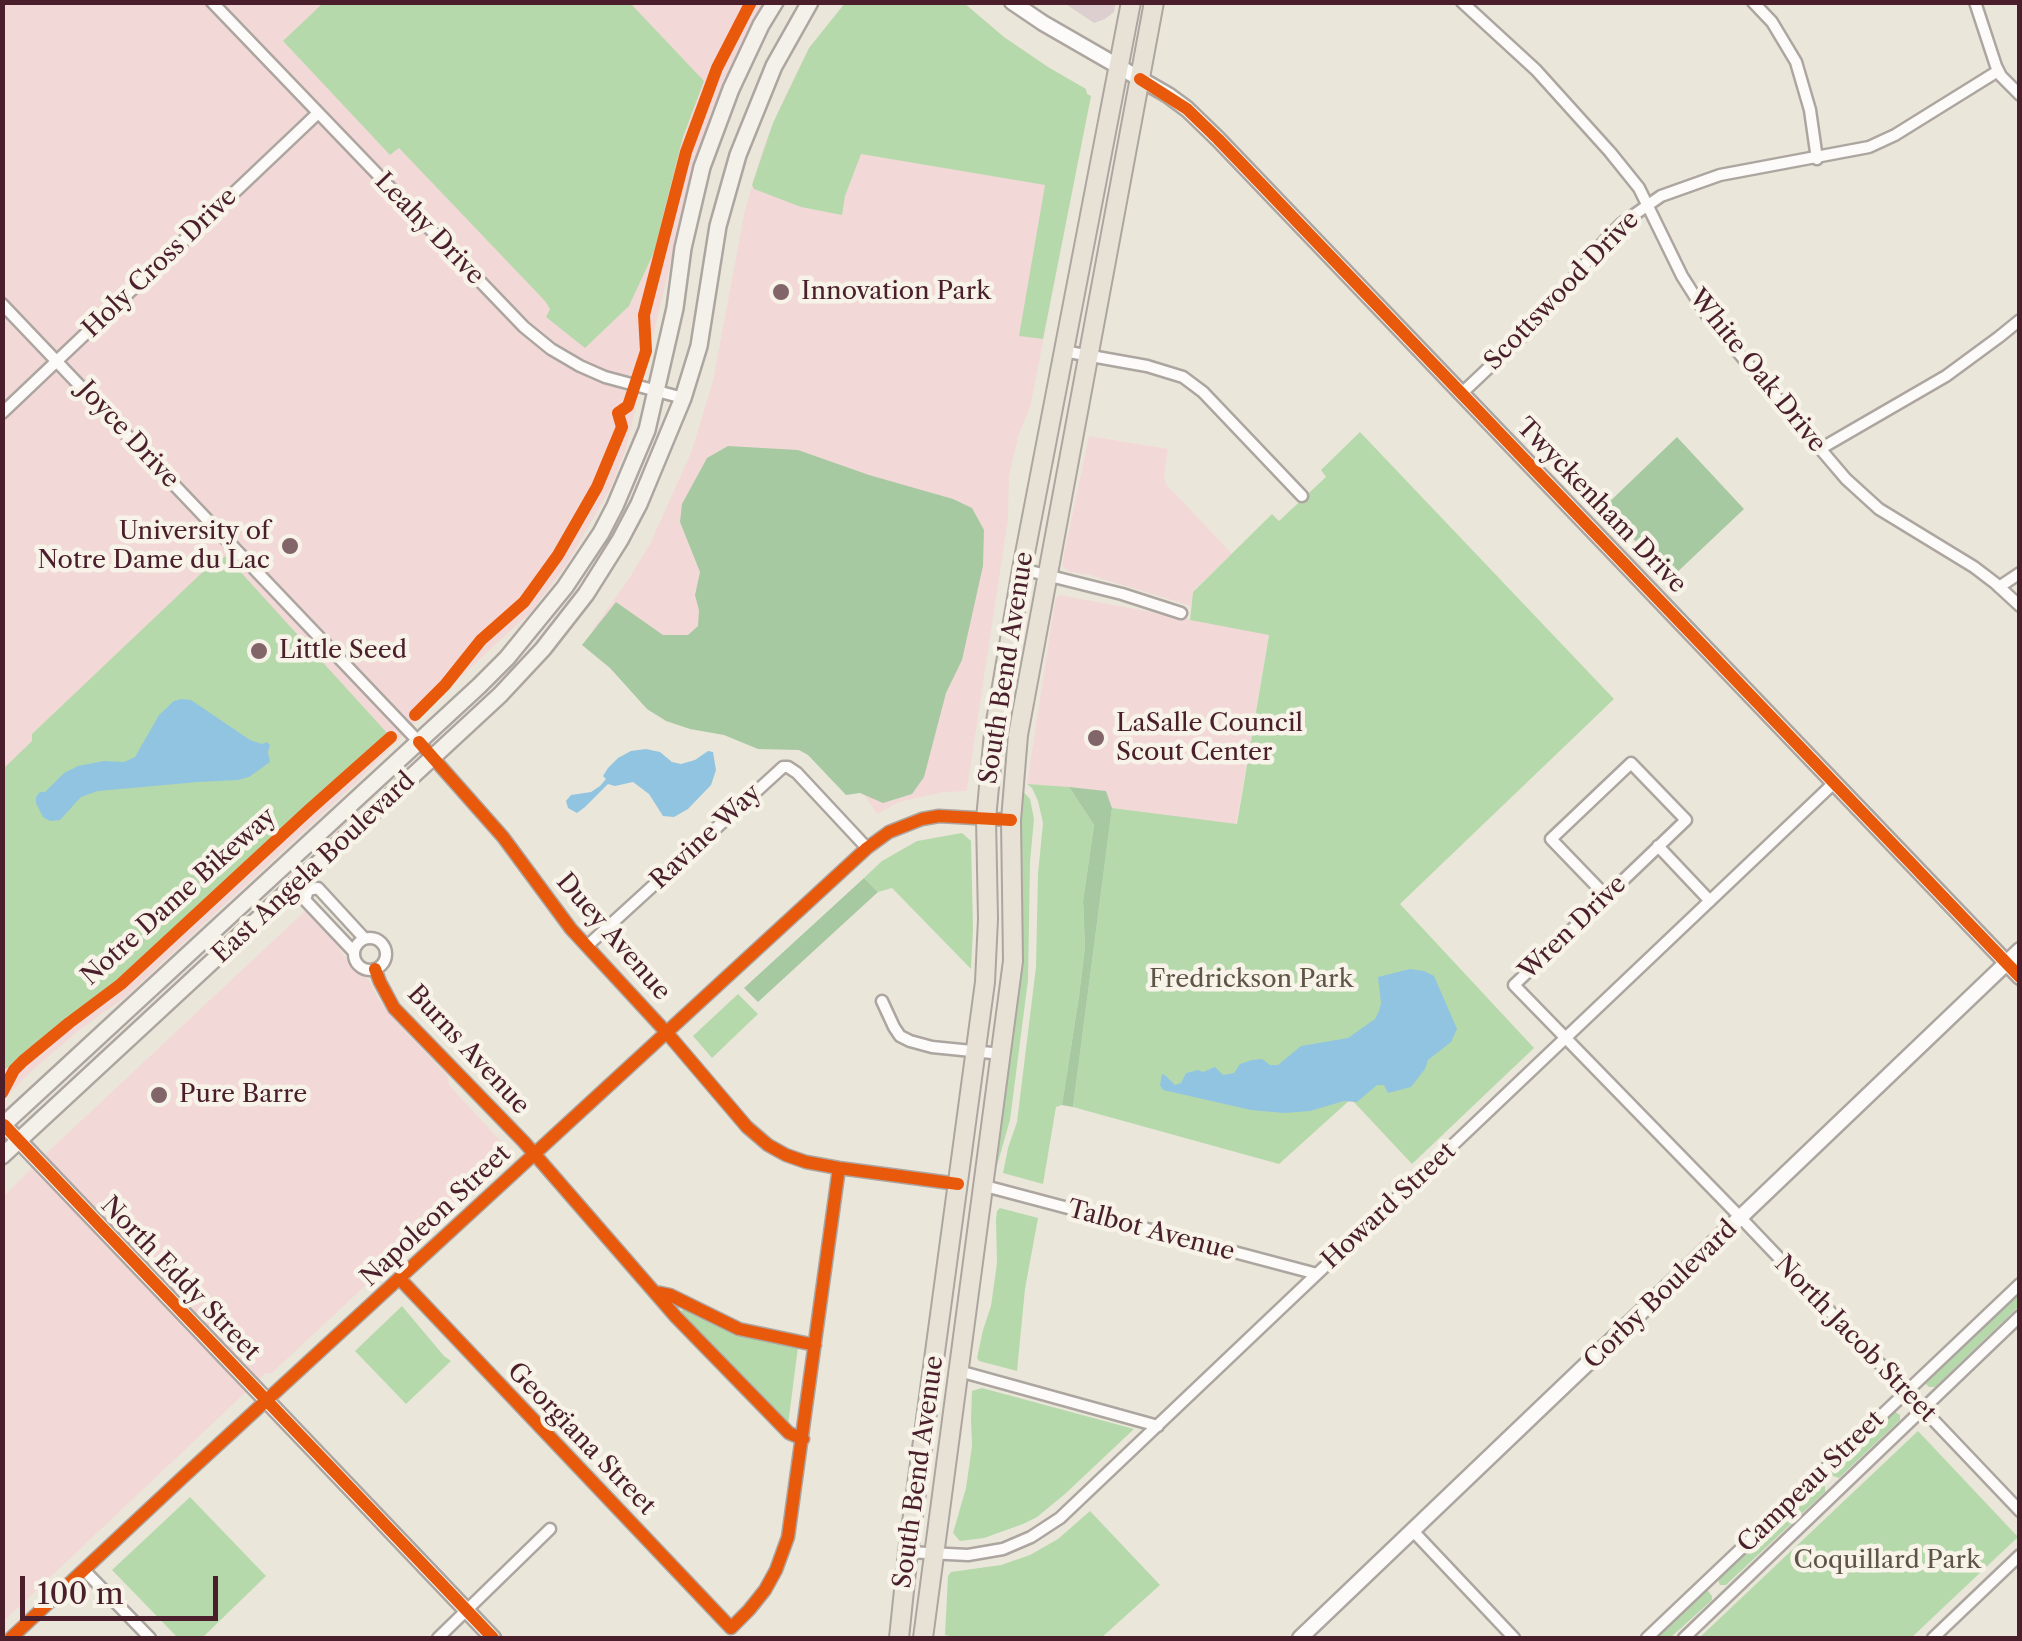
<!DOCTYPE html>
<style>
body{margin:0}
#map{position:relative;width:2022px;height:1641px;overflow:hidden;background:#ebe6da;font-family:"Libre Caslon Text",serif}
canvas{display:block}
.frame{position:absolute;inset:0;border:5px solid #4a1f2b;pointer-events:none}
.scale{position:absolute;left:20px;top:1576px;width:198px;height:45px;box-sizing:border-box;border:5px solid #4a1f2b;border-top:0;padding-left:12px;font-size:30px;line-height:35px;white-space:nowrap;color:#4a1f2b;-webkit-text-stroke:8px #f7f3e8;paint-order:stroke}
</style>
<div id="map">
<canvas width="2022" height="1641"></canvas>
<div class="frame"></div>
<div class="scale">100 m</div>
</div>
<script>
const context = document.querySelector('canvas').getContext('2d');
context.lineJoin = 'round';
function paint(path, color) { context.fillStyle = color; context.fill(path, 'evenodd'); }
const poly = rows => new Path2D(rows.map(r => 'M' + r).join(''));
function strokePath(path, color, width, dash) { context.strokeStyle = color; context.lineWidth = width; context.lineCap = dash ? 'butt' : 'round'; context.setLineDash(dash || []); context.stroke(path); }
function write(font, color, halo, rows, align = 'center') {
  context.font = font + ' "Libre Caslon Text",serif'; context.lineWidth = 9; context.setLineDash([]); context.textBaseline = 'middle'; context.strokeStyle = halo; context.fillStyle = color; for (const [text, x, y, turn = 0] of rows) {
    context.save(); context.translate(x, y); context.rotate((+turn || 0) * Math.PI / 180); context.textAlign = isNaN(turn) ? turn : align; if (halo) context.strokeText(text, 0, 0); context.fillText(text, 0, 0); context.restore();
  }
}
paint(poly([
 [3,3,765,3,738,52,711,113,692,174,626,448,611,487,567,564,531,612,459,678,359,780,124,998,79,1030,25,1077,3,1101],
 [845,3,964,3,1004,37,1048,67,1086,89,1087,94,1091,96,1030,408,1019,434,1009,476,1008,519,967,789,966,791,944,792,899,802,877,814,856,782,829,749,620,663,592,631,628,580,650,544,691,453,713,381,745,210,763,148,784,98,809,48],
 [1089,436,1168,449,1164,476,1166,484,1232,554,1193,591,1191,606,1090,575,1070,572,1064,568,1062,564],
 [1060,595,1269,634,1236,825,1112,808,1106,791,1027,784,1053,614,1056,598],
 [306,910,328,932,350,964,369,980,378,998,396,1022,448,1076,449,1085,511,1152,493,1166,272,1373,266,1373,3,1622,3,1197,52,1148]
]), '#f2d9d7');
paint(poly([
 [1064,3,1116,3,1114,12,1105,19,1094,23]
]), '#ddcfd0');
paint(poly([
 [323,3,630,3,704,81,683,137,654,252,629,306,585,348,546,317,550,309,545,301,399,148,390,155,283,41],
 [845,3,964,3,1004,37,1048,67,1086,89,1087,94,1091,96,1043,339,1019,336,1045,185,861,154,845,196,842,215,801,207,754,189,752,185,773,123,809,48],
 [1360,432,1614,699,1400,904,1534,1048,1412,1164,1351,1099,1279,1164,1073,1107,1112,808,1237,824,1269,635,1190,620,1193,592,1272,514,1279,521,1326,477,1321,470],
 [226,556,388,734,111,988,69,1018,18,1062,3,1070,3,769,32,741,32,734,209,566],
 [1027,784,1069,787,1094,825,1083,901,1085,947,1079,996,1062,1105,1056,1107,1043,1184,1003,1173,1008,1148,1017,1122,1036,967,1038,874,1043,823,1038,801,1032,788],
 [1021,789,1030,799,1034,819,1030,862,1028,980,1010,1120,996,1169,1022,952],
 [962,833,971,841,973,929,971,969,892,888,878,892,864,878,882,861,917,841],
 [738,994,758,1014,712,1058,693,1036],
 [1000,1208,1038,1218,1025,1289,1017,1371,979,1361,977,1358,983,1330,991,1306,997,1263,996,1220,997,1211],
 [2019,1291,2019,1306,1935,1387,1929,1387,1926,1384,1927,1379],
 [402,1306,444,1356,451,1361,406,1404,355,1351],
 [686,1309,705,1320,744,1335,798,1347,788,1425,681,1313,682,1310],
 [982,1388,1134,1429,1065,1494,1037,1517,1023,1524,984,1538,960,1541,953,1533,966,1488,972,1446,971,1419,972,1391],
 [1894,1411,1900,1415,1900,1420,1839,1478,1833,1476,1831,1474,1833,1468],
 [1918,1431,2018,1537,1911,1638,1699,1638],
 [1820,1483,1825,1486,1825,1492,1726,1585,1720,1585,1718,1580,1719,1577,1817,1484],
 [190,1497,266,1576,202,1638,178,1638,112,1570],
 [1090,1511,1160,1585,1101,1638,960,1638,945,1635,948,1576,951,1572,1001,1565,1030,1555,1058,1539],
 [1708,1591,1712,1596,1712,1600,1670,1638,1654,1638,1703,1592]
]), '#b6d9ac');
paint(poly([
 [1677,437,1744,509,1671,578,1603,508],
 [728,446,798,450,869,475,953,499,972,508,984,530,983,566,962,660,946,693,924,777,912,794,883,803,860,793,846,795,808,755,799,750,758,749,724,735,690,729,666,721,647,709,610,668,582,645,616,602,663,635,688,635,698,626,699,610,695,595,700,572,680,522,682,504,707,458],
 [1069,787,1106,791,1112,808,1073,1107,1062,1105,1079,996,1085,947,1083,901,1094,825],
 [864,878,878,892,758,1002,744,988]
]), '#a7c9a2');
paint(poly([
 [181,699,191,700,250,740,262,744,267,742,270,745,268,752,270,762,249,777,238,780,198,782,98,791,81,797,60,820,50,821,43,817,36,803,36,797,40,792,45,792,64,773,78,766,104,761,124,762,135,757,159,715,174,701],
 [646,749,660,752,672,762,681,764,695,760,708,751,713,752,716,770,711,785,688,809,674,817,663,816,649,794,633,782,615,786,608,784,585,807,577,813,568,808,566,801,571,795,591,792,600,786,606,779,603,776,608,768,618,758,631,751],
 [1410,969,1424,971,1434,976,1457,1029,1451,1042,1428,1060,1425,1069,1411,1087,1388,1093,1384,1085,1377,1085,1357,1102,1344,1101,1310,1111,1284,1113,1251,1110,1163,1090,1160,1085,1162,1074,1166,1076,1175,1085,1181,1083,1186,1073,1198,1070,1203,1072,1215,1067,1223,1075,1234,1073,1240,1064,1252,1060,1262,1059,1270,1065,1278,1065,1301,1046,1348,1038,1375,1019,1379,1011,1381,1003,1378,977]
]), '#91c4e0');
const minor = poly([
 [212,2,524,327,551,349,580,366,605,377,683,398],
 [1462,2,1536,70,1610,152,1639,188,1682,276,1708,317,1846,479,1879,509,1974,567,1995,583,2020,606],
 [1753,2,1772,22,1796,62,1810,110,1817,159],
 [1975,2,1996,66,2001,76,2020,95],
 [2,304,419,742,503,837,571,929,667,1033,747,1127,768,1145,786,1155,806,1162,839,1168,958,1184],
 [1063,351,1147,366,1183,377,1203,392,1302,496],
 [1462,393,1533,326,1607,238,1621,224,1661,196,1720,175,1869,147,1895,135,1998,71],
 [2,413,318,113],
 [1820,449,1946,376,1999,337,2020,320],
 [1022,569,1122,594,1181,613],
 [1999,587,2020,573],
 [1658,846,1710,901],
 [299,881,308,890,305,900,354,952],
 [308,890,318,888,364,938],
 [1606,896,1551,839,1631,763,1686,820,1514,985,1741,1218,2020,1511],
 '354 954a16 16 0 1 1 32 0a16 16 0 1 1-32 0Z',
 [587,946,783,767,788,767,797,773,867,848],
 [375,969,380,982,394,1008,524,1142,676,1317,789,1433,803,1439],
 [882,1001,894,1027,900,1036,910,1041,932,1047,1002,1054],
 [985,1186,1317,1274],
 [400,1279,731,1628,749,1610,765,1590,776,1570,788,1537,839,1168],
 [656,1292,670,1295,739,1329,815,1345],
 [959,1371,1158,1426],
 [1413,1531,1514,1638],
 [908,1552,968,1555,1003,1549,1031,1537,1060,1518,1835,782],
 [84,1570,150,1638],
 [11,1638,182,1478,867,848,889,832,922,819,939,816,1011,820],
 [438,1638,550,1529],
 [1647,1638,2020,1284],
 [1684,1638,2020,1316],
 [1933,1638,2020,1555]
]);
const tertiary = poly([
 [1012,2,1043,23,1168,95,1187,109,1218,139,2020,977],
 [4,1125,493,1638],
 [1300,1638,2020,950]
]);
const secondary = poly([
 [2,1126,479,686,507,658,565,587,601,533,615,506,647,430,675,308,683,248,702,167,731,89,761,25,775,2],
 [2,1156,500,695,543,649,586,594,620,540,639,504,683,398,699,346,718,226,738,155,774,66,810,2]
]);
const primary = poly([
 [899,1638,908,1552,985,982,988,919,986,819,994,733,1022,569,1131,2],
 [923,1638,1013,961,1011,820,1018,735,1154,2]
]);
strokePath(minor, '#ada5a0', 15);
strokePath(tertiary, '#ada5a0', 19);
strokePath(secondary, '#ada5a0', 20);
strokePath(primary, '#ada5a0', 22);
strokePath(minor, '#fcfbf9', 10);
strokePath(tertiary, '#fcfbf9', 14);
strokePath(secondary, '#f4f1eb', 15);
strokePath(primary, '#e7e2d5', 18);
strokePath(poly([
 [1140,79,1187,109,1218,139,2020,977],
 [415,715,445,685,481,640,524,602,558,555,597,487,622,427,618,413,628,406,646,351,644,315,686,152,717,68,751,2],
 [419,742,503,837,571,929,667,1033,747,1127,768,1145,786,1155,806,1162,839,1168,958,1184],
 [375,969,380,982,394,1008,524,1142,676,1317,789,1433,803,1439],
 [2,1093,14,1070,23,1061,69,1023,121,984,309,810,391,737],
 [4,1125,493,1638],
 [400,1279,731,1628,749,1610,765,1590,776,1570,788,1537,839,1168],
 [660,1293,670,1295,739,1329,815,1345],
 [11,1638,182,1478,867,848,889,832,922,819,939,816,1011,820]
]), '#e8590c', 12);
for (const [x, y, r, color] of [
 [781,292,10,"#826568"],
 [290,546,10,"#826568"],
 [259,651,10,"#826568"],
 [1096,738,10,"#826568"],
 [159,1095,10,"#826568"]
]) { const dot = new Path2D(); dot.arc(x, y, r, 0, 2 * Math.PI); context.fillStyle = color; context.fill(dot); strokePath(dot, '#f7f3e8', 4); }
write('25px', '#4a1f2b', '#f7f3e8', [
 ["Leahy Drive",429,229,46],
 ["Holy Cross Drive",160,263,-44],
 ["Scottswood Drive",1562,291,-46],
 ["White Oak Drive",1757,371,51],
 ["Joyce Drive",128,435,47],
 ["Twyckenham Drive",1601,506,46],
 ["South Bend Avenue",1007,668,-81],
 ["Ravine Way",706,837,-43],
 ["East Angela Boulevard",314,868,-43],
 ["Notre Dame Bikeway",179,897,-42],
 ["Wren Drive",1573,928,-44],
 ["Duey Avenue",613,937,49],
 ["Burns Avenue",468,1050,47],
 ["Howard Street",1389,1206,-43],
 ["Napoleon Street",436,1216,-43],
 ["Talbot Avenue",1151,1231,15],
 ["North Eddy Street",180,1279,46],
 ["Corby Boulevard",1661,1295,-44],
 ["North Jacob Street",1855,1339,46],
 ["Georgiana Street",581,1439,46],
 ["South Bend Avenue",919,1472,-82],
 ["Campeau Street",1811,1482,-44]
]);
write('25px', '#4a1f2b', '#f7f3e8', [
 ["Innovation Park",801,292],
 ["University of",270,532,"right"],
 ["Notre Dame du Lac",270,561,"right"],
 ["Little Seed",279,651],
 ["LaSalle Council",1116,724],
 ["Scout Center",1116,753],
 ["Pure Barre",179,1095]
], 'left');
write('25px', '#5e5447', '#f7f3e8', [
 ["Fredrickson Park",1251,980],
 ["Coquillard Park",1887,1561]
]);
</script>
